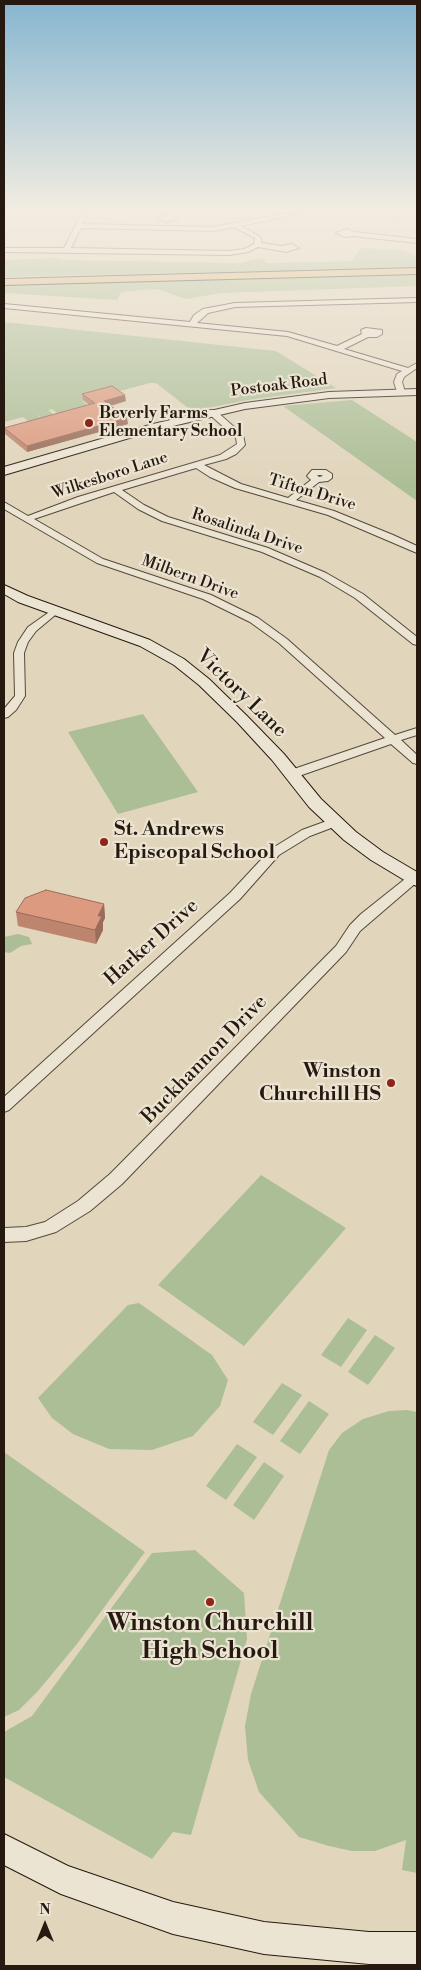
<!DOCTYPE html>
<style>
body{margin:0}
#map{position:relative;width:421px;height:1970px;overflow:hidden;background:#e1d5bc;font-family:"Libre Bodoni",serif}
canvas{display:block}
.frame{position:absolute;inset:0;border:5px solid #26190f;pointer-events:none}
.north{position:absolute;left:20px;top:1900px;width:50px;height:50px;-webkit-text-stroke:4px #ece4d3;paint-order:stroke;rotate:0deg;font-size:14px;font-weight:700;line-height:20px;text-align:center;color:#26190f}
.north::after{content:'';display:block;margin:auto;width:18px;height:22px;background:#26190f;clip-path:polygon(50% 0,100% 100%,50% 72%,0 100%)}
</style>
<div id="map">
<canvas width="421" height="1970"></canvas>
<div class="frame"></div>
<div class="north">N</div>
</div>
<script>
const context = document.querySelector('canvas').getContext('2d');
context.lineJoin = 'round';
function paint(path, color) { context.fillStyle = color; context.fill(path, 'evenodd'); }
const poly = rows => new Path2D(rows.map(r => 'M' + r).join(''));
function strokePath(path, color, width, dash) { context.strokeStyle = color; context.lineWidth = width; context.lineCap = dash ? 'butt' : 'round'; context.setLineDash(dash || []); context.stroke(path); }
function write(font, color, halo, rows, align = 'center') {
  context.font = font + ' "Libre Bodoni",serif'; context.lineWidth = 4.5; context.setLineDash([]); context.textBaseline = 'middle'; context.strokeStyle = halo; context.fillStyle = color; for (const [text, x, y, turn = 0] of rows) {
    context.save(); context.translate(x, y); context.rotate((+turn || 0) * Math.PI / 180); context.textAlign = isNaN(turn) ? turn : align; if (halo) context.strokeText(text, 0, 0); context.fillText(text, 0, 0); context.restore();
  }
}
paint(poly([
 [361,248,404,250,417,257,417,268,4,277,4,260,55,258,63,260,240,263,262,258,267,263,351,261],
 [417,273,417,286,222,293,186,299,157,289,121,292,117,300,4,293,4,284],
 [4,322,276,351,336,388,248,400,192,411,156,383,150,383,82,401,92,408,62,417,52,409,48,410,58,418,46,421,35,413,45,422,33,425,23,417,4,422],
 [352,400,417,442,417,501,283,406],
 [143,714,198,792,118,814,68,732],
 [18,934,29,937,32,944,21,946,10,953,4,952,4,937],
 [261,1175,346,1228,244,1346,158,1285],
 [139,1303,212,1355,228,1380,220,1406,193,1436,152,1450,109,1449,73,1434,52,1418,38,1398,128,1305],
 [348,1318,367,1330,341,1367,321,1355],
 [375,1335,395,1348,368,1385,348,1372],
 [282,1383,302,1395,273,1435,253,1422],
 [309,1401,329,1414,300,1454,280,1441],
 [407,1410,417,1412,417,1873,402,1870,406,1840,375,1851,352,1851,329,1846,299,1837,259,1792,248,1760,245,1726,251,1694,329,1450,342,1433,363,1419,389,1411],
 [237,1444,257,1457,226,1500,206,1486],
 [4,1452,145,1552,77,1644,38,1691,19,1710,4,1717],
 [264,1462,284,1476,254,1520,233,1505],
 [195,1550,244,1593,247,1639,191,1835,173,1832,152,1859,4,1777,4,1732,32,1716,152,1553]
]), '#acbe96');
const street = poly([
 [83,211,89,211,83,224,213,227,299,211,311,211,241,226,259,236,262,240,261,243,282,246,292,244,299,248,286,252,258,247,248,252,229,255,4,252,4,248,64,248,83,211],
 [234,227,255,238,254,244,244,249,229,251,71,248,81,228,213,231,234,227],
 [390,211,399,212,403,215,392,219,383,214,390,211],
 [168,214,177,219,166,222,157,218,168,214],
 [347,229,354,232,417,239,417,243,353,236,345,237,336,233,347,229],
 [417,298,417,302,235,307,208,313,197,323,288,332,337,346,362,334,361,330,366,328,382,330,382,334,377,337,368,337,344,349,408,368,417,363,417,368,404,377,402,382,405,392,401,394,397,392,394,382,397,374,402,371,287,336,4,308,4,304,190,322,194,315,203,309,235,303,417,298],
 [209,410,215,410,243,435,245,445,236,454,226,459,204,465,241,484,288,498,311,480,307,476,312,470,326,470,332,474,332,478,328,481,319,482,296,500,334,511,393,535,417,546,417,553,328,515,235,488,210,477,196,468,122,490,144,505,168,517,268,548,326,573,363,594,417,637,417,645,413,644,355,598,320,577,262,552,162,521,138,509,114,492,34,519,103,559,211,595,258,618,287,639,395,735,417,728,417,735,401,740,417,755,417,764,413,763,391,744,296,777,288,777,286,774,288,771,385,738,279,643,250,622,203,599,97,563,4,509,4,502,28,516,78,497,220,455,237,444,236,438,209,414,209,410],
 [317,475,321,475,323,476,319,477,317,475],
 [55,608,60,611,36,631,28,642,24,653,25,696,16,710,8,717,4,718,4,709,15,696,14,653,18,642,28,627,55,608],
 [335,818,341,822,339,825,310,836,279,855,240,899,9,1110,4,1112,4,1097,230,893,271,849,302,830,335,818],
 [414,874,417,875,417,882,360,931,346,952,122,1184,90,1211,56,1232,26,1241,4,1242,4,1228,26,1227,45,1222,78,1201,110,1174,336,946,350,925,361,914,410,875,414,874]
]);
const secondary = poly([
 [417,389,417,395,329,398,245,409,160,429,4,475,4,467,153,424,245,403,329,392,417,389],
 [4,585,28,596,150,640,184,659,209,679,247,716,284,754,321,799,356,832,383,852,417,872,417,886,411,884,371,860,344,840,309,807,272,760,237,722,199,685,174,665,140,646,18,602,4,594,4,585],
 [4,1834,68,1866,173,1902,264,1922,369,1932,417,1932,417,1964,369,1964,264,1954,173,1934,61,1894,4,1865,4,1834]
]);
const primary = poly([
 [417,268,417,274,4,285,4,279,417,268]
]);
strokePath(street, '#55483a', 2);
strokePath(secondary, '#26190f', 2);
strokePath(primary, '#26190f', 2);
paint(street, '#ece4d3');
paint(secondary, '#ece4d3');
paint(primary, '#e0ba7e');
paint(poly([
 [82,394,126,401,111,406,128,424,27,452,5,434,4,428,89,405,83,400],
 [104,904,105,918,103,922,103,930,96,944,18,926,16,912]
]), '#bd856e');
paint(poly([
 [125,395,126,401,105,407,104,401],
 [127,418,128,424,27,452,27,446],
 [104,904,105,918,103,922,103,930,96,944,95,930,98,916]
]), '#9a6c5a');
const building = poly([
 [112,386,125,395,104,401,127,418,27,446,4,428,95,403,82,394,112,386],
 [46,890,104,904,98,916,102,916,95,930,16,912,25,898,46,890]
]);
paint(building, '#dc9b80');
strokePath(building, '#9a6c5a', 1);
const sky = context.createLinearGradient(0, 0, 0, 487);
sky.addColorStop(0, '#86b6d1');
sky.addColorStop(0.43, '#f2ece1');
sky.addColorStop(1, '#f2ece100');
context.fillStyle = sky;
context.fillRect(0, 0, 421, 487);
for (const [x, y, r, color] of [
 [89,423,5,"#8f2418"],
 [104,842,5,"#8f2418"],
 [391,1083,5,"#8f2418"],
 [210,1602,5,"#8f2418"]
]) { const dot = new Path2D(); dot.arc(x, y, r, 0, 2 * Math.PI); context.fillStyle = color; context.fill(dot); strokePath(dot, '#ece4d3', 2); }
write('16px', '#26190f', '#ece4d3', [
 ["Postoak Road",279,386,-7],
 ["Wilkesboro Lane",110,476,-18],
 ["Tifton Drive",312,493,17],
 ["Rosalinda Drive",247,532,18],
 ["Milbern Drive",190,578,20]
]);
write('bold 16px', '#26190f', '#ece4d3', [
 ["Beverly Farms",99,414],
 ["Elementary School",99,432]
], 'left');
write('20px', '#26190f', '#ece4d3', [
 ["Victory Lane",241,694,44],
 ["Harker Drive",152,943,-42],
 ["Buckhannon Drive",205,1060,-46]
]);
write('bold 20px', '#26190f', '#ece4d3', [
 ["St. Andrews",114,830],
 ["Episcopal School",114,853],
 ["Winston",381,1072,"right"],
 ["Churchill HS",381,1095,"right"]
], 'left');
write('bold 24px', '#26190f', '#ece4d3', [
 ["Winston Churchill",210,1624],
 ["High School",210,1652]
]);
</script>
